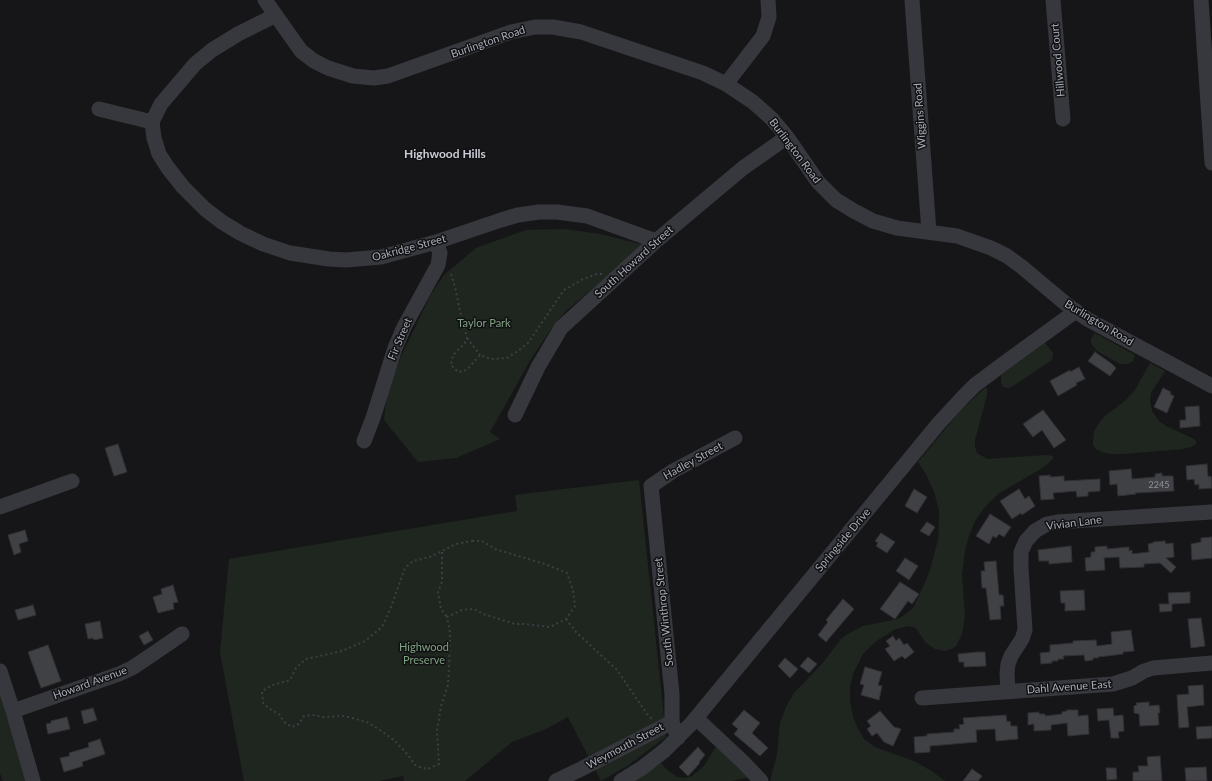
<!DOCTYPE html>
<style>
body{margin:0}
canvas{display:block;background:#161618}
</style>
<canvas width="1212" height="781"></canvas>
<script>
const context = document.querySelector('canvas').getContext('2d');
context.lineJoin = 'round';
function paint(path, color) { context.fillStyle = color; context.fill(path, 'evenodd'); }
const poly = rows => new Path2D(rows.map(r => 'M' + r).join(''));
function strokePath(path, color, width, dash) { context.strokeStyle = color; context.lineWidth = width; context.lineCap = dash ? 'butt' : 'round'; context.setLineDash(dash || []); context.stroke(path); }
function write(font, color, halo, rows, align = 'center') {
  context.font = font + ' Lato,sans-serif'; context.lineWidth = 3; context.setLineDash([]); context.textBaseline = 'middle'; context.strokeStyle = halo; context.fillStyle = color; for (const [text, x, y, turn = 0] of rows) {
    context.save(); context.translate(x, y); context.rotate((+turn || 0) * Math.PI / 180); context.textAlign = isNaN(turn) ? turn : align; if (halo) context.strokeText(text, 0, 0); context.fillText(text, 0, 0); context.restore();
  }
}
paint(poly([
 [565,229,600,234,644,245,566,311,551,329,531,359,490,432,500,439,456,458,418,462,384,420,387,393,399,361,430,296,444,275,476,248,526,230],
 [1095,333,1135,355,1133,361,1128,364,1120,364,1097,351,1091,343,1091,339],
 [1045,343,1053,353,1052,360,1013,386,1009,388,1003,387,1001,382,1001,375],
 [1150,363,1165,371,1151,393,1150,401,1152,411,1160,422,1168,427,1194,439,1196,442,1196,444,1191,447,1183,449,1123,454,1111,454,1102,452,1096,449,1093,445,1093,441,1094,432,1097,426,1105,416,1126,400,1135,390],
 [986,387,987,389,987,395,975,440,975,447,977,453,987,459,1047,455,1053,456,1053,459,1044,467,998,494,985,507,975,521,969,536,965,550,962,575,965,616,962,634,956,646,953,648,945,651,935,649,925,642,916,628,909,626,896,629,876,641,863,654,853,674,850,686,850,700,853,717,858,729,864,739,875,747,916,762,933,772,945,781,770,781,777,755,780,723,786,707,794,693,822,664,841,639,846,635,863,626,898,619,906,614,913,608,926,581,931,566,938,540,939,520,939,510,934,492,926,474,918,462,960,411],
 [639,480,666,737,627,766,601,781,568,717,546,729,512,742,465,781,404,781,403,776,379,781,244,781,220,652,229,559,517,511,515,495],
 [0,688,27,781,3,781,0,773],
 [717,745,751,777,732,781,635,781,661,763,667,770,677,777,684,778,692,776,704,766]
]), '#1e261f');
const building = poly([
 [1095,352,1112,364,1116,368,1110,376,1088,361,1095,352],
 [1079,367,1085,379,1076,383,1077,385,1058,396,1050,381,1070,370,1070,372,1079,367],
 [1163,388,1171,392,1170,394,1174,396,1167,413,1154,407,1163,388],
 [1199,406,1200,426,1180,428,1180,420,1186,420,1185,407,1199,406],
 [1043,410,1066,440,1054,448,1042,430,1033,437,1023,424,1043,410],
 [118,444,127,472,114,476,105,448,118,444],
 [1207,464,1208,477,1211,476,1212,488,1199,489,1199,484,1195,485,1194,479,1187,480,1186,466,1207,464],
 [1131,469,1132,479,1155,477,1155,474,1162,473,1162,476,1173,476,1174,491,1135,493,1136,494,1118,496,1117,484,1110,485,1109,471,1131,469],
 [1050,475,1050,477,1064,476,1064,481,1100,479,1100,491,1088,492,1088,496,1077,497,1076,491,1053,493,1054,499,1041,500,1039,476,1050,475],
 [914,489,927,497,917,513,905,506,914,489],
 [1019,489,1025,499,1029,496,1035,506,1022,515,1021,513,1012,519,1000,501,1019,489],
 [990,514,1011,527,1004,537,999,534,996,538,993,536,989,544,976,536,990,514],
 [927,522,935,527,929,536,920,531,927,522],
 [25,530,28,541,19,544,21,552,14,555,8,535,25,530],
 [881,533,895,542,887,553,876,546,878,543,875,541,881,533],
 [1212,537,1212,558,1192,560,1191,544,1201,542,1201,538,1212,537],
 [1165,541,1166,544,1173,543,1174,557,1166,558,1176,567,1171,573,1160,563,1144,564,1144,567,1120,568,1119,557,1104,558,1105,570,1086,571,1085,558,1091,557,1091,552,1095,552,1095,547,1107,546,1107,549,1129,547,1129,551,1132,550,1132,554,1149,552,1148,544,1153,543,1153,542,1165,541],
 [1071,546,1072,562,1049,564,1049,561,1039,561,1038,550,1071,546],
 [905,558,918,566,909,580,896,571,905,558],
 [996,561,999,595,1003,595,1004,606,1000,606,1001,619,990,620,986,588,982,588,981,571,985,571,984,562,996,561],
 [900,582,919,594,912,604,908,601,895,619,880,609,900,582],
 [173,585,178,602,173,603,174,609,158,613,153,597,162,594,161,589,173,585],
 [1084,590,1085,610,1065,611,1065,603,1061,603,1060,591,1084,590],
 [1190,592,1190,603,1172,604,1172,611,1160,612,1159,604,1169,604,1168,593,1190,592],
 [843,599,854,609,826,642,818,635,828,622,826,620,843,599],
 [33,605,36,615,18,620,15,610,33,605],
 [1201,618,1205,646,1191,648,1188,619,1201,618],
 [100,621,103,638,94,640,93,638,88,639,85,624,100,621],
 [1131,630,1134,651,1123,652,1123,654,1098,657,1098,658,1093,658,1093,660,1085,661,1084,655,1063,656,1064,659,1058,659,1058,661,1052,661,1052,663,1041,664,1040,653,1050,652,1050,645,1073,643,1073,641,1096,640,1097,646,1112,644,1111,632,1131,630],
 [148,631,153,640,144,645,139,636,148,631],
 [893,636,896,641,899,638,904,645,907,643,914,652,905,659,902,656,894,661,885,649,890,646,886,641,893,636],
 [48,645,61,681,41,688,28,652,48,645],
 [978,652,985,652,986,666,964,667,964,662,959,662,958,654,978,652],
 [808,657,817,664,809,673,800,666,808,657],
 [785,658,798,669,790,678,778,666,785,658],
 [865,667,882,672,878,685,882,686,879,700,861,695,864,685,860,684,865,667],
 [1203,685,1204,705,1187,707,1189,727,1179,728,1177,695,1189,694,1188,686,1203,685],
 [1149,702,1149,706,1159,705,1160,713,1158,713,1159,725,1140,726,1139,714,1134,713,1134,706,1137,705,1136,703,1149,702],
 [93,708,97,720,84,724,81,711,93,708],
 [1113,708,1114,716,1123,715,1124,731,1118,732,1119,738,1111,738,1109,720,1098,721,1097,709,1113,708],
 [744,710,760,723,752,733,768,748,760,756,734,734,738,729,732,724,744,710],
 [1067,710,1078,710,1078,716,1088,715,1089,734,1068,736,1067,723,1051,725,1051,730,1034,731,1034,724,1028,725,1028,713,1039,712,1039,714,1045,714,1045,716,1062,714,1062,712,1067,711,1067,710],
 [880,711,894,727,901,729,893,746,884,742,877,733,872,736,867,729,871,726,867,721,880,711],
 [1006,715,1007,722,1010,721,1011,726,1017,726,1018,739,996,741,995,729,976,730,977,742,930,746,930,752,915,753,914,737,927,736,927,734,954,732,954,729,960,729,959,725,964,724,963,718,1006,715],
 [67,717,70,729,48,734,46,724,51,723,51,721,67,717],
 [1212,726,1212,738,1197,739,1196,727,1212,726],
 [100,739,105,754,82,762,83,766,64,772,60,758,70,756,69,753,89,747,88,743,100,739],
 [698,747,705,755,699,762,700,763,688,776,679,767,698,747],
 [1160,756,1162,781,1133,781,1133,772,1139,772,1138,766,1148,766,1147,757,1160,756],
 [1206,767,1207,781,1186,781,1185,768,1206,767],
 [1106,768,1116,768,1117,779,1107,780,1106,768],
 [972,769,982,776,978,781,963,781,972,769]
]);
paint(building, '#404145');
strokePath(building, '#303034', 1);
strokePath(poly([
 [451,274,455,287,460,311,467,338,465,343,453,355,451,365,458,372,467,370,480,355,491,359,507,358,518,351,528,343,564,290,583,279,597,274,602,274],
 [467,338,480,355],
 [472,541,482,541,495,549,545,564,567,573,573,591,575,606,566,619,550,627,524,624,515,624,483,614,474,609,462,610,447,617,450,633,449,668,448,685,441,706,437,731,439,764,428,769,416,766,408,755,395,741,380,730,367,722,344,716,322,717,315,715,304,716,299,724,292,727,284,722,279,714,270,709,263,703,262,691,273,685,290,680,296,668,306,659,342,651,365,641,382,627,391,607,405,568,413,561,430,557,456,544,472,541],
 [442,552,442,582,438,592,441,609,447,617],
 [566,619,576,632,617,670,647,714,652,719]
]), '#3d3f44', 2, [2, 3]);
strokePath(poly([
 [265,0,301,51,314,61,328,68,353,76,374,78,388,76,511,32,535,27,553,27,581,32,703,73,726,84,753,102,772,119,787,137,818,182,836,200,854,211,873,221,897,228,957,236,991,248,1007,256,1022,267,1066,304,1087,319,1212,386],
 [912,0,929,232],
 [1053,0,1063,119],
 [1201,0,1212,163],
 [726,84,763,36,769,17,768,0],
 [99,109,152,122,154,138,159,154,168,168,183,187,205,209,222,222,240,233,263,244,290,253,329,259,346,260,381,257,436,242,501,220,518,215,539,212,557,212,587,216,656,241],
 [152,122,161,104,195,64,212,50,238,34,276,15],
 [515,415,538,367,561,328,656,241,743,168,787,137],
 [364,441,373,418,395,348,404,327,438,265,440,253,436,242],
 [0,507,72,481],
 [0,671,13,711,33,781],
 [1008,691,1007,674,1008,664,1011,656,1022,639,1025,630,1021,568,1021,552,1026,541,1035,531,1047,524,1057,522,1212,512],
 [922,698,1113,684,1132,678,1144,671,1153,668,1212,663],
 [13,711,119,674,132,668,153,654,182,634],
 [696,718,743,762,761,781],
 [678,738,672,722,672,694,651,486,673,471,735,438],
 [556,781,581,769,672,722],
 [621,781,642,768,665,750,691,724,939,423,963,397,975,385,1003,364,1076,311]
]), '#37383d', 15);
write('9px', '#8e929b', null, [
 ["2245",1159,485]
]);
write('11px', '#a8adb8', '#111113', [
 ["Burlington Road",488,42,-19],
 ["Hillwood Court",1058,60,-95],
 ["Wiggins Road",920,116,-94],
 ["Burlington Road",795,151,53],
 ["Oakridge Street",409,248,-15],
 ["South Howard Street",634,262,-42],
 ["Burlington Road",1099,323,31],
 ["Fir Street",400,339,-67],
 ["Hadley Street",693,461,-29],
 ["Vivian Lane",1074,523,-7],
 ["Springside Drive",843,540,-50],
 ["South Winthrop Street",664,612,-96],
 ["Howard Avenue",90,683,-20],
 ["Dahl Avenue East",1069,687,-4],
 ["Weymouth Street",625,746,-28]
]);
write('11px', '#7fa381', '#111113', [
 ["Taylor Park",484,323],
 ["Highwood",424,647],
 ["Preserve",424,660]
]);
write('bold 12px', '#c9ccd4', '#111113', [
 ["Highwood Hills",445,154]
]);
</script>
